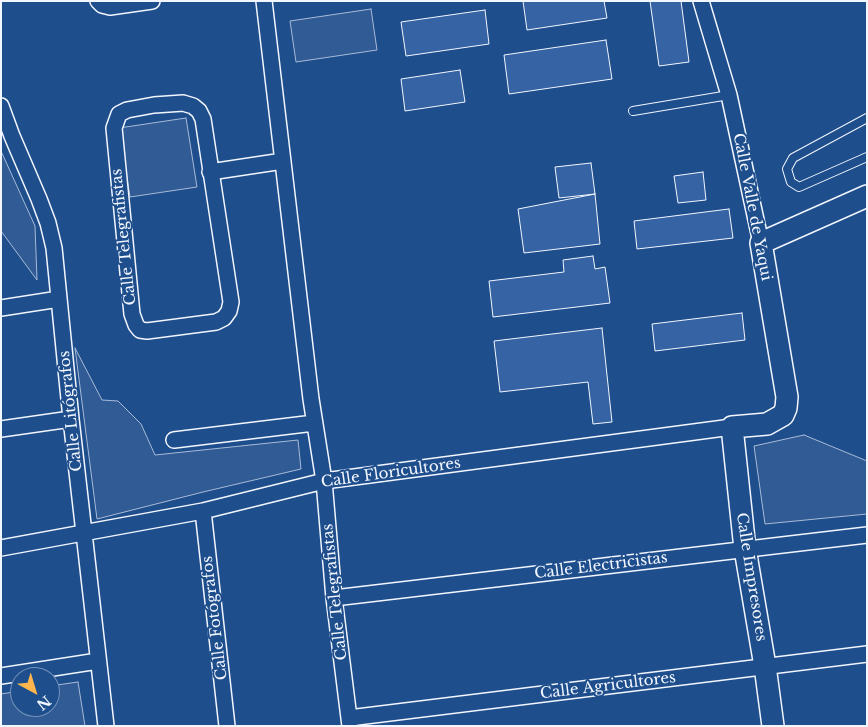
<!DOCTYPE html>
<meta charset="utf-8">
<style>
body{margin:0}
#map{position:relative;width:868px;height:727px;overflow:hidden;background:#1f4e8c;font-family:"Libre Baskerville",serif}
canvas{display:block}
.frame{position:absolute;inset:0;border:2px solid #f2f6ff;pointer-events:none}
.north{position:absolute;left:10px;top:667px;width:50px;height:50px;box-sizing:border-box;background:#1f4e8c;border:1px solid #7391ba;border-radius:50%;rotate:141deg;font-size:14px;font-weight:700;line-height:20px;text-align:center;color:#f2f6ff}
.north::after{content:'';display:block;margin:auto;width:18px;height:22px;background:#ffb74d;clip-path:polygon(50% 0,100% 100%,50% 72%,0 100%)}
</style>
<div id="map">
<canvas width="868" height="727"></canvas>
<div class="frame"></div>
<div class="north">N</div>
</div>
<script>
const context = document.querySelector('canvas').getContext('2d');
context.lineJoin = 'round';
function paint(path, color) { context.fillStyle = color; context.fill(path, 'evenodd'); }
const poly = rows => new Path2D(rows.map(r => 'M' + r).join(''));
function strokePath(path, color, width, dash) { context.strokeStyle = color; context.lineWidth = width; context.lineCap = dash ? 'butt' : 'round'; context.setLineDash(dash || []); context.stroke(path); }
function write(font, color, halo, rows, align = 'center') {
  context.font = font + ' "Libre Baskerville",serif'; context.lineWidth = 4; context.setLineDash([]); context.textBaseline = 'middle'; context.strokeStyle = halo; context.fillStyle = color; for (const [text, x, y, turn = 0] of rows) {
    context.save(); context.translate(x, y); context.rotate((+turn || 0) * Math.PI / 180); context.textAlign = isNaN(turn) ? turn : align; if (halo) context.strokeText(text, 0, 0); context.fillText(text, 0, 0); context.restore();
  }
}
const built = poly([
 [371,9,377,50,296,62,290,21,371,9],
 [186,118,197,187,130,197,119,128,186,118],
 [1,151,35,226,37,280,1,231,1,151],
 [75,348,102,400,118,401,141,424,155,455,298,440,301,469,203,492,97,519,75,348],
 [804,435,867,461,867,514,765,524,754,446,804,435],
 [78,682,85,726,1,726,1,694,20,691,20,707,50,707,50,686,78,682]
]);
paint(built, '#305b95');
strokePath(built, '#a8bbd7', 1);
const building = poly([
 [523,1,604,1,607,18,527,30,523,1],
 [650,1,681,1,689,62,659,66,650,1],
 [485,10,489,44,406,56,401,22,485,10],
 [606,40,612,79,509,94,504,55,606,40],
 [460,70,465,102,405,111,401,79,460,70],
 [591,163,595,194,559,198,555,167,591,163],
 [703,172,706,200,678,203,674,176,703,172],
 [595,194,600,244,524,253,518,209,595,194],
 [729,209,733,238,637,249,634,221,729,209],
 [593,256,595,269,605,267,610,303,493,317,489,281,564,272,563,260,593,256],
 [742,313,745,340,655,351,652,324,742,313],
 [602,328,612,422,593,424,588,382,500,392,494,341,602,328]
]);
paint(building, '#3563a3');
strokePath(building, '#f2f6ff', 1);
const lane = poly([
 [633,111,729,95],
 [867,118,793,158,787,169,791,182,799,187,867,157]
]);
const street = poly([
 [98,1,102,5,110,7,152,1],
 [264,1,311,399,324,481,334,598,350,726],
 [701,1,729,95,761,243],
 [183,103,193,106,199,111,203,119,231,302,229,311,224,318,216,322,147,331,140,330,136,325,132,314,114,128,119,114,127,110,154,105,183,103],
 [1,106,12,136,39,199,48,223,54,248,71,419,106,726],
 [210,172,283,161],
 [1,308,59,299],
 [1,429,71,419],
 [174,440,314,423],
 [203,511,227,726],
 [1,548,203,511,324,481,732,427],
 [334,598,867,535],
 [1,676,98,661],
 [349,718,867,654]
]);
const secondary = poly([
 [773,726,765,666,745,549,732,427,767,424,783,415,786,408,787,397,761,243,867,196]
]);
strokePath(lane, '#f2f6ff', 10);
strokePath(street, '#f2f6ff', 18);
strokePath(secondary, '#f2f6ff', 24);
strokePath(lane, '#1f4e8c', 8);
strokePath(street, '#1f4e8c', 15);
strokePath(secondary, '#1f4e8c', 21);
write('15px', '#f2f6ff', '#1f4e8c', [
 ["Calle Valle de Yaqui",752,207,79],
 ["Calle Telegrafistas",124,237,-96],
 ["Calle Litógrafos",71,411,-96],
 ["Calle Floricultores",391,473,-8],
 ["Calle Electricistas",601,566,-7],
 ["Calle Impresores",751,577,81],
 ["Calle Telegrafistas",335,592,-96],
 ["Calle Fotógrafos",215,618,-97],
 ["Calle Agricultores",608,686,-7]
]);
</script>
